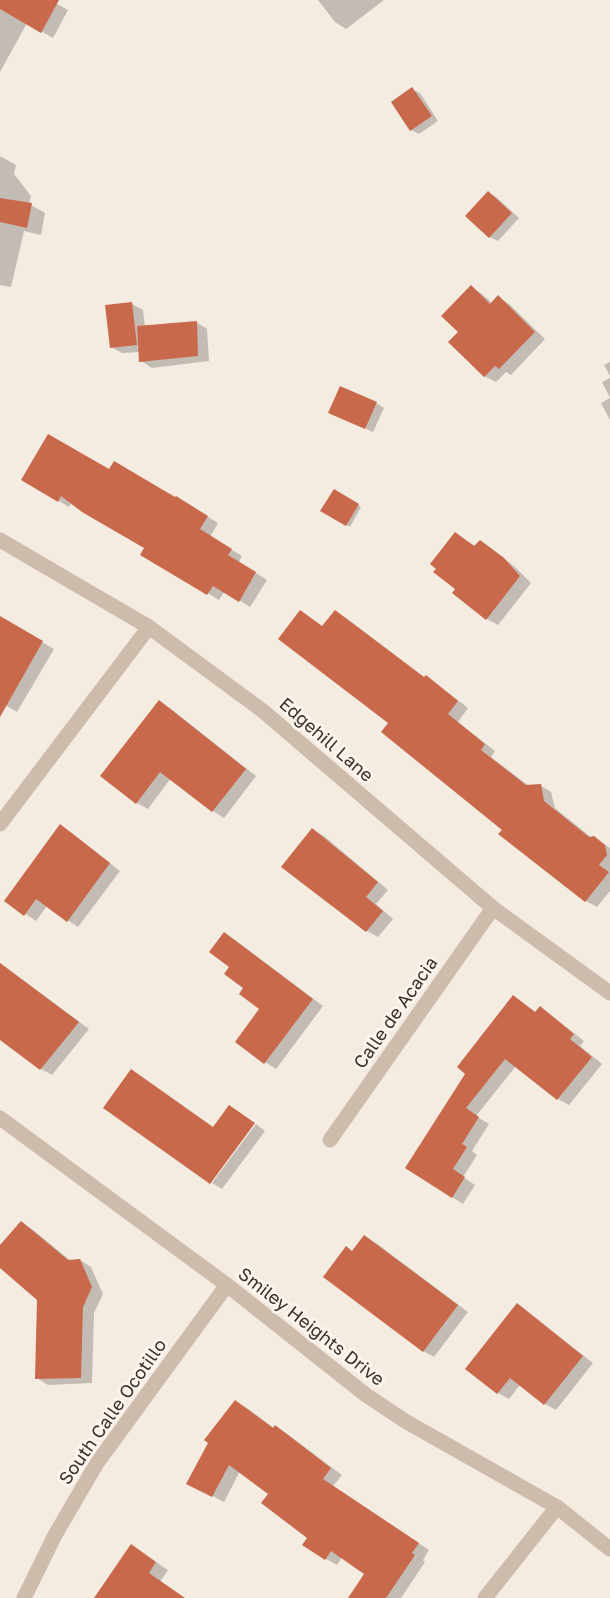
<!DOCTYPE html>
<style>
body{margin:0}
canvas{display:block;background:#f4ebe1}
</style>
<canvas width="610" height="1598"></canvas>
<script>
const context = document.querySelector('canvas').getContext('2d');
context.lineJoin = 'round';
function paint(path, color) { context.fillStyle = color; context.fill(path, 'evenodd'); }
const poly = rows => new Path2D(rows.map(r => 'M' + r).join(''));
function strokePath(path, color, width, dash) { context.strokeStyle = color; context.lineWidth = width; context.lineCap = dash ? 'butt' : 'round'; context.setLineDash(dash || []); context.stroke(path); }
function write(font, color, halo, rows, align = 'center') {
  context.font = font + ' "Golos Text",sans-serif'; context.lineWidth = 6; context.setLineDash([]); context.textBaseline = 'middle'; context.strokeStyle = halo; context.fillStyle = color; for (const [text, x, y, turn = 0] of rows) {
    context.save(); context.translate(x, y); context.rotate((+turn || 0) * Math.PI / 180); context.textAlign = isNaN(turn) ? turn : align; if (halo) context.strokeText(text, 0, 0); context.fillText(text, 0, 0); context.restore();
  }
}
paint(poly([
 [0,0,50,0,68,10,53,38,27,23,0,72],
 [318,0,384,0,346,29,335,22],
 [412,89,420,93,438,121,419,134,411,130],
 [0,156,16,165,14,174,31,196,29,204,45,213,41,235,24,231,11,287,0,285],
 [489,193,496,197,519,218,498,241,490,237],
 [471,287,482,294,492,303,498,297,509,304,545,339,511,375,506,372,496,382,484,376],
 [132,304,143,310,145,327,196,322,207,329,209,361,152,368,141,361,140,352,122,353,111,347],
 [610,362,610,376,604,365],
 [610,378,610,398,602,382],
 [610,398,610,420,601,403],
 [376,403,384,408,373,432,336,415],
 [109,471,187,504,218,523,210,537,242,556,239,562,267,580,250,607,225,591,219,600,142,554,146,548,72,502,69,507,23,479],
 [334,491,361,507,350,527,323,510],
 [456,534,475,546,480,542,491,548,515,567,531,583,498,625,487,619,454,593,457,588],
 [300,612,323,627,335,612,346,618,425,678,437,684,468,708,458,722,495,751,491,757,529,786,540,785,551,792,555,808,592,838,594,837,610,848,610,891,597,907,586,901,501,833,504,830,390,722],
 [0,618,54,649,17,712,0,702],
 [159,702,170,708,256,776,224,818,213,811,171,778,148,809,137,803],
 [61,826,72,833,120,871,78,927,47,906,36,921,6,900],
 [313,830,324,836,388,890,376,904,393,919,378,937,367,931],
 [224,934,235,940,323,1006,276,1069,265,1062,262,1009,231,967],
 [0,963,89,1029,52,1075,41,1069,0,1039],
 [513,997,537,1013,540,1008,551,1015,584,1041,580,1046,602,1064,569,1105,558,1099,516,1066,476,1116,489,1124,472,1151,477,1155,463,1177,475,1185,463,1204,407,1168],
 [132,1071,214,1128,210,1182],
 [256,1124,265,1131,222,1189,212,1183],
 [21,1222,32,1229,71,1261,80,1260,91,1267,103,1294,94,1313,92,1383,48,1385,37,1378,39,1300,0,1266,0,1247],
 [365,1237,376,1243,468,1312,434,1357,423,1351,353,1252],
 [517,1305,528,1312,593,1363,556,1410,545,1404,520,1385,509,1399,498,1393,467,1369],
 [236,1402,247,1408,274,1428,275,1427,286,1433,342,1475,333,1486,429,1550,423,1560,425,1562,401,1598,356,1598,366,1573,342,1557,337,1565,326,1559,309,1538,270,1494,240,1471,224,1502,188,1483],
 [144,1554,168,1570,160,1582,184,1598,107,1598]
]), '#0003');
paint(poly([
 [0,0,59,0,41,33,0,9],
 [412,87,432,116,410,131,391,102],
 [488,191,512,213,489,238,465,216],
 [0,198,32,203,27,228,0,222],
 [471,285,490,304,498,295,535,332,499,369,495,366,484,377,448,342,458,332,441,316],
 [132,302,137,345,110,348,105,305],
 [197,321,198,356,139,362,137,326],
 [340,386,377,402,365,429,328,413],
 [48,434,109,469,114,461,175,497,176,496,208,516,200,529,232,549,228,555,256,572,239,602,213,586,207,595,140,555,144,548,82,512,61,496,58,502,21,480],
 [334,489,359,504,346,526,320,511],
 [455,532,474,546,480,540,504,558,520,576,486,620,452,593,455,589,433,572,436,569,430,564],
 [300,610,322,626,335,610,424,677,426,675,458,701,448,714,485,744,481,750,526,785,541,784,544,801,589,837,594,836,605,845,607,855,599,865,609,872,585,902,498,834,502,830,381,732,388,723,278,639],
 [0,616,43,641,0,717],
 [159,700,246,769,212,812,160,772,136,804,100,776],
 [60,824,110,863,67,922,36,899,24,916,4,901],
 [312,828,378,882,366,897,383,911,366,932,281,867],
 [224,932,313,999,264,1064,235,1042,259,1009,239,994,243,988,224,974,229,967,209,952],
 [0,963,79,1022,40,1070,0,1040],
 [513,995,535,1012,540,1006,574,1034,570,1039,592,1057,557,1100,505,1059,466,1108,479,1117,462,1144,467,1147,453,1169,465,1177,452,1198,405,1168,465,1074,457,1067],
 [131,1069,213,1127,229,1105,255,1123,210,1184,103,1108],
 [21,1221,68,1260,80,1259,92,1287,83,1307,81,1378,35,1379,37,1300,0,1268,0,1245],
 [364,1235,458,1305,423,1352,323,1277,346,1246,352,1251],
 [517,1303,583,1356,544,1405,510,1378,497,1394,465,1369],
 [235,1400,273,1428,275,1425,331,1468,323,1479,419,1543,412,1553,415,1555,386,1598,348,1598,364,1574,331,1551,325,1560,302,1545,307,1538,261,1503,268,1494,229,1465,212,1497,186,1484,208,1443,204,1440],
 [131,1544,156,1562,149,1573,185,1598,94,1598]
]), '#c8694b');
strokePath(poly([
 [0,540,149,627,263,711,493,908,610,993],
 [0,824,149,627],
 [0,1118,227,1285,366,1395,405,1421,557,1507,610,1549],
 [330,1140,493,908],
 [24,1598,55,1535,97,1463,227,1285],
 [485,1598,557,1507]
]), '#cdbbac', 15);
write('18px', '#3b302b', '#fbf5ee', [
 ["Edgehill Lane",326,740,41],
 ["Calle de Acacia",396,1013,-55],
 ["Smiley Heights Drive",311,1327,38],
 ["South Calle Ocotillo",113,1412,-55]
]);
</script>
